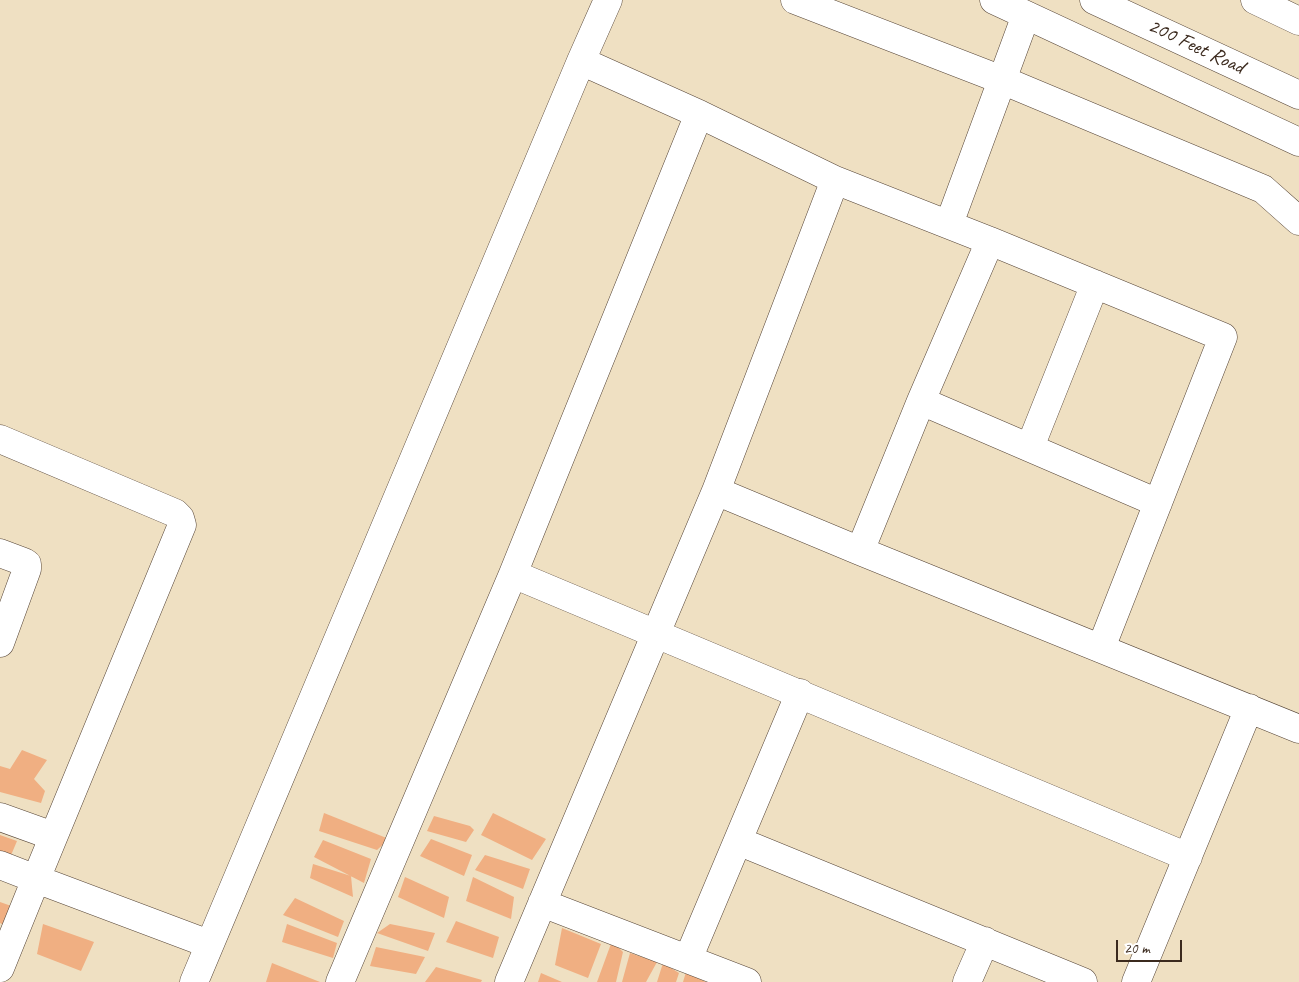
<!DOCTYPE html>
<style>
body{margin:0}
#map{position:relative;width:1299px;height:982px;overflow:hidden;background:#efe0c2;font-family:Caveat,sans-serif}
canvas{display:block}
.scale{position:absolute;left:1116px;top:940px;width:66px;height:22px;box-sizing:border-box;border:2px solid #3b2a1e;border-top:0;padding-left:6px;font-size:15px;line-height:18px;white-space:nowrap;color:#3b2a1e;-webkit-text-stroke:4px #fff;paint-order:stroke}
</style>
<div id="map">
<canvas width="1299" height="982"></canvas>
<div class="scale">20 m</div>
</div>
<script>
const context = document.querySelector('canvas').getContext('2d');
context.lineJoin = 'round';
function paint(path, color) { context.fillStyle = color; context.fill(path, 'evenodd'); }
const poly = rows => new Path2D(rows.map(r => 'M' + r).join(''));
function strokePath(path, color, width, dash) { context.strokeStyle = color; context.lineWidth = width; context.lineCap = dash ? 'butt' : 'round'; context.setLineDash(dash || []); context.stroke(path); }
function write(font, color, halo, rows, align = 'center') {
  context.font = font + ' Caveat,sans-serif'; context.lineWidth = 4.5; context.setLineDash([]); context.textBaseline = 'middle'; context.strokeStyle = halo; context.fillStyle = color; for (const [text, x, y, turn = 0] of rows) {
    context.save(); context.translate(x, y); context.rotate((+turn || 0) * Math.PI / 180); context.textAlign = isNaN(turn) ? turn : align; if (halo) context.strokeText(text, 0, 0); context.fillText(text, 0, 0); context.restore();
  }
}
paint(poly([
 [22,750,47,760,34,779,45,791,41,803,0,792,0,766,10,769],
 [324,813,389,839,377,850,319,831],
 [493,813,546,839,532,860,481,835],
 [434,816,470,826,474,830,466,842,427,831],
 [0,835,17,841,9,860,0,857],
 [431,839,472,855,464,876,420,856],
 [323,840,371,859,364,883,314,857],
 [485,855,530,869,523,889,475,870],
 [313,864,351,876,353,897,310,878],
 [405,877,449,897,444,918,398,897],
 [473,877,514,897,511,919,466,901],
 [295,898,344,921,338,937,283,915],
 [0,902,17,908,9,928,0,923],
 [456,921,499,937,493,958,446,942],
 [43,924,94,942,81,971,37,954],
 [287,924,337,943,333,958,282,942],
 [390,924,435,933,428,951,377,933],
 [562,928,601,944,588,978,555,965],
 [612,941,623,952,616,982,597,982],
 [376,947,425,957,416,974,370,966],
 [630,953,657,962,646,982,622,982],
 [272,963,320,982,266,982],
 [663,963,679,973,676,982,657,982],
 [436,967,482,980,481,982,425,982],
 [686,972,706,982,683,982],
 [541,973,562,982,538,982]
]), '#f0af82');
const minor = poly([
 [795,0,1002,80,1263,189,1299,221],
 [994,0,1299,142],
 [1094,0,1299,95],
 [1255,0,1299,21],
 [581,61,699,114,835,180,716,491],
 [835,180,990,241],
 [949,224,1026,15],
 [921,401,1158,503],
 [0,439,175,513,180,518,182,525,36,879,209,944],
 [1030,447,1095,284],
 [860,551,921,401,990,241,1223,337,1101,648],
 [0,553,24,562,27,564,27,569,0,643],
 [513,574,1188,857],
 [0,817,53,836],
 [738,841,1083,982],
 [0,865,36,879,0,968],
 [542,903,747,982],
 [688,959,800,693],
 [194,982,581,61,608,0],
 [340,982,513,574,699,114],
 [509,982,716,491,860,551,1299,729],
 [967,982,985,941],
 [1136,982,1249,708]
]);
strokePath(minor, '#564537', 29);
strokePath(minor, '#fff', 28);
write('21px', '#3b2a1e', '#fff', [
 ["200 Feet Road",1196,47,25]
]);
</script>
